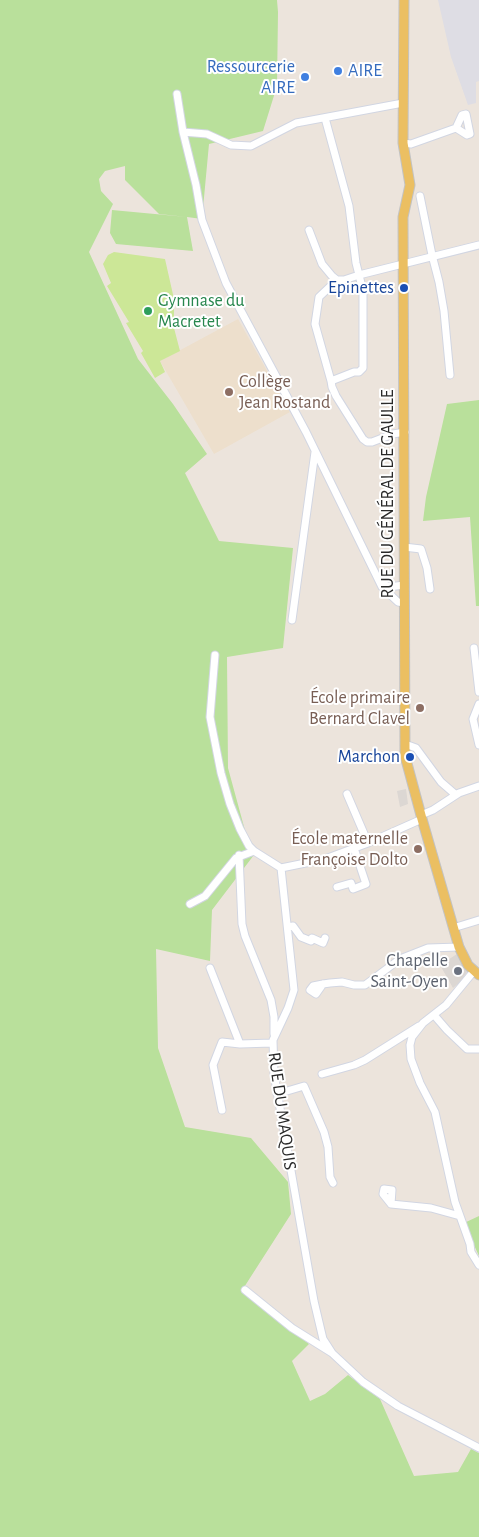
<!DOCTYPE html>
<meta charset="utf-8">
<style>
body{margin:0}
canvas{display:block;background:#ece4dc}
</style>
<canvas width="479" height="1537"></canvas>
<script>
const context = document.querySelector('canvas').getContext('2d');
context.lineJoin = 'round';
function paint(path, color) { context.fillStyle = color; context.fill(path, 'evenodd'); }
const poly = rows => new Path2D(rows.map(r => 'M' + r).join(''));
function strokePath(path, color, width, dash) { context.strokeStyle = color; context.lineWidth = width; context.lineCap = dash ? 'butt' : 'round'; context.setLineDash(dash || []); context.stroke(path); }
function write(font, color, halo, rows, align = 'center') {
  context.font = font + ' "Alegreya Sans",sans-serif'; context.lineWidth = 4; context.setLineDash([]); context.textBaseline = 'middle'; context.strokeStyle = halo; context.fillStyle = color; for (const [text, x, y, turn = 0] of rows) {
    context.save(); context.translate(x, y); context.rotate((+turn || 0) * Math.PI / 180); context.textAlign = isNaN(turn) ? turn : align; if (halo) context.strokeText(text, 0, 0); context.fillText(text, 0, 0); context.restore();
  }
}
paint(poly([
 [438,0,479,0,479,81,476,82,476,103,468,105,451,57]
]), '#dedde4');
paint(poly([
 [238,319,290,412,214,454,160,361]
]), '#eddfcc');
paint(poly([
 [0,0,277,0,278,12,277,86,263,131,209,144,202,219,187,217,193,251,116,244,110,233,112,210,187,217,159,214,125,180,125,166,105,171,99,179,101,191,113,204,89,252,138,359,173,404,207,454,185,473,219,541,293,548,283,648,227,657,228,768,246,834,257,851,212,910,210,961,156,949,158,1048,185,1127,251,1138,288,1182,291,1214,241,1292,259,1303,309,1344,292,1361,310,1401,325,1394,348,1375,380,1399,414,1476,458,1472,471,1449,479,1453,479,1537,0,1537],
 [479,400,479,606,476,606,470,517,423,521,426,497,447,404],
 [479,1216,479,1256,464,1223]
]), '#b9e09b');
paint(poly([
 [114,252,165,259,174,299,174,328,180,351,160,361,165,372,155,378,141,353,143,351,126,323,129,322,107,286,111,283,103,264,108,255]
]), '#cce797');
paint(poly([
 [406,789,408,804,400,807,397,791],
 [457,954,468,970,467,972,460,982,453,988,440,965]
]), '#dcd7d3');
const minor = poly([
 [177,94,183,132,196,185,202,220,226,283,306,432,382,587,398,602,404,603],
 [325,118,349,206,356,263,363,291,363,368,359,372,354,372,331,381,332,387,336,396,363,439,367,442,372,442,393,434,405,432],
 [183,132,207,134,231,145,251,146,296,123,403,103],
 [403,143,411,144,456,128,462,115,466,114,470,134,467,135,456,128],
 [420,196,432,255,439,282,444,311,450,375],
 [309,230,322,264,332,276,337,280,344,280,359,275,479,245],
 [331,381,315,324,319,297,337,280],
 [404,547,421,549,427,568,430,589],
 [381,583,389,587,404,585],
 [292,620,315,452],
 [474,648,479,692],
 [215,655,210,717,221,773,230,804,240,829,249,846,254,851,281,868],
 [479,704,473,719,479,745],
 [405,744,416,748,441,782,456,795],
 [347,794,368,843],
 [421,815,433,810,459,793,479,786],
 [239,855,242,924,245,936,271,1000,274,1017,274,1034],
 [337,887,351,883,353,889,366,884,354,848],
 [190,904,205,896,236,858,254,851],
 [288,927,293,926,301,937,311,941,312,938,323,943,325,938],
 [453,928,479,920],
 [210,968,240,1044,272,1043],
 [474,971,446,1005,423,1023,412,1037,410,1045,411,1059,420,1083,435,1112,455,1202,470,1244,471,1252,479,1265],
 [323,984,316,994,310,990,313,986,323,984,330,983,342,982,354,985,365,985,400,959,428,948,459,947],
 [434,1015,447,1030,467,1049,479,1049],
 [322,1074,354,1065,365,1060,419,1026],
 [277,1094,304,1086,324,1132,328,1147,330,1177,333,1183],
 [222,1110,213,1065,222,1042,240,1044],
 [391,1204,392,1190,384,1189,383,1194,391,1204,431,1208,460,1216],
 [245,1290,292,1328,332,1353,363,1382,398,1406,479,1448],
 [332,1353,323,1339,314,1301,274,1074,273,1040,288,1008,294,990,281,868,325,859,368,843,422,819]
]);
const major = poly([
 [404,0,403,143,410,185,403,217,405,756,422,819,459,947,468,965,479,975]
]);
strokePath(minor, '#d2d6e2', 9);
strokePath(major, '#c3c3c3', 11);
strokePath(minor, '#fff', 7);
strokePath(major, '#ebbf62', 9);
for (const [x, y, r, color] of [
 [338,71,5,"#3f7fe0"],
 [305,77,5,"#3f7fe0"],
 [404,288,5,"#1a4fb4"],
 [148,311,5,"#2e9e5b"],
 [229,392,5,"#8d6e63"],
 [420,708,5,"#8d6e63"],
 [410,757,5,"#1a4fb4"],
 [418,849,5,"#8d6e63"],
 [458,971,5,"#6b7280"]
]) { const dot = new Path2D(); dot.arc(x, y, r, 0, 2 * Math.PI); context.fillStyle = color; context.fill(dot); strokePath(dot, '#fff', 2); }
write('18px', '#366cbe', '#fff', [
 ["Ressourcerie",295,67],
 ["AIRE",295,88],
 ["AIRE",348,71,"left"]
], 'right');
write('18px', '#164399', '#fff', [
 ["Epinettes",394,288],
 ["Marchon",400,757]
], 'right');
write('18px', '#27864d', '#fff', [
 ["Gymnase du",158,301],
 ["Macretet",158,322]
], 'left');
write('18px', '#785e54', '#fff', [
 ["Collège",239,382,"left"],
 ["Jean Rostand",239,403,"left"],
 ["École primaire",410,698],
 ["Bernard Clavel",410,719],
 ["École maternelle",408,839],
 ["Françoise Dolto",408,860]
], 'right');
write('18px', '#2a2a2a', '#fff', [
 ["RUE DU GÉNÉRAL DE GAULLE",388,494,-90],
 ["RUE DU MAQUIS",282,1111,82]
]);
write('18px', '#5b616d', '#fff', [
 ["Chapelle",448,961],
 ["Saint-Oyen",448,982]
], 'right');
</script>
